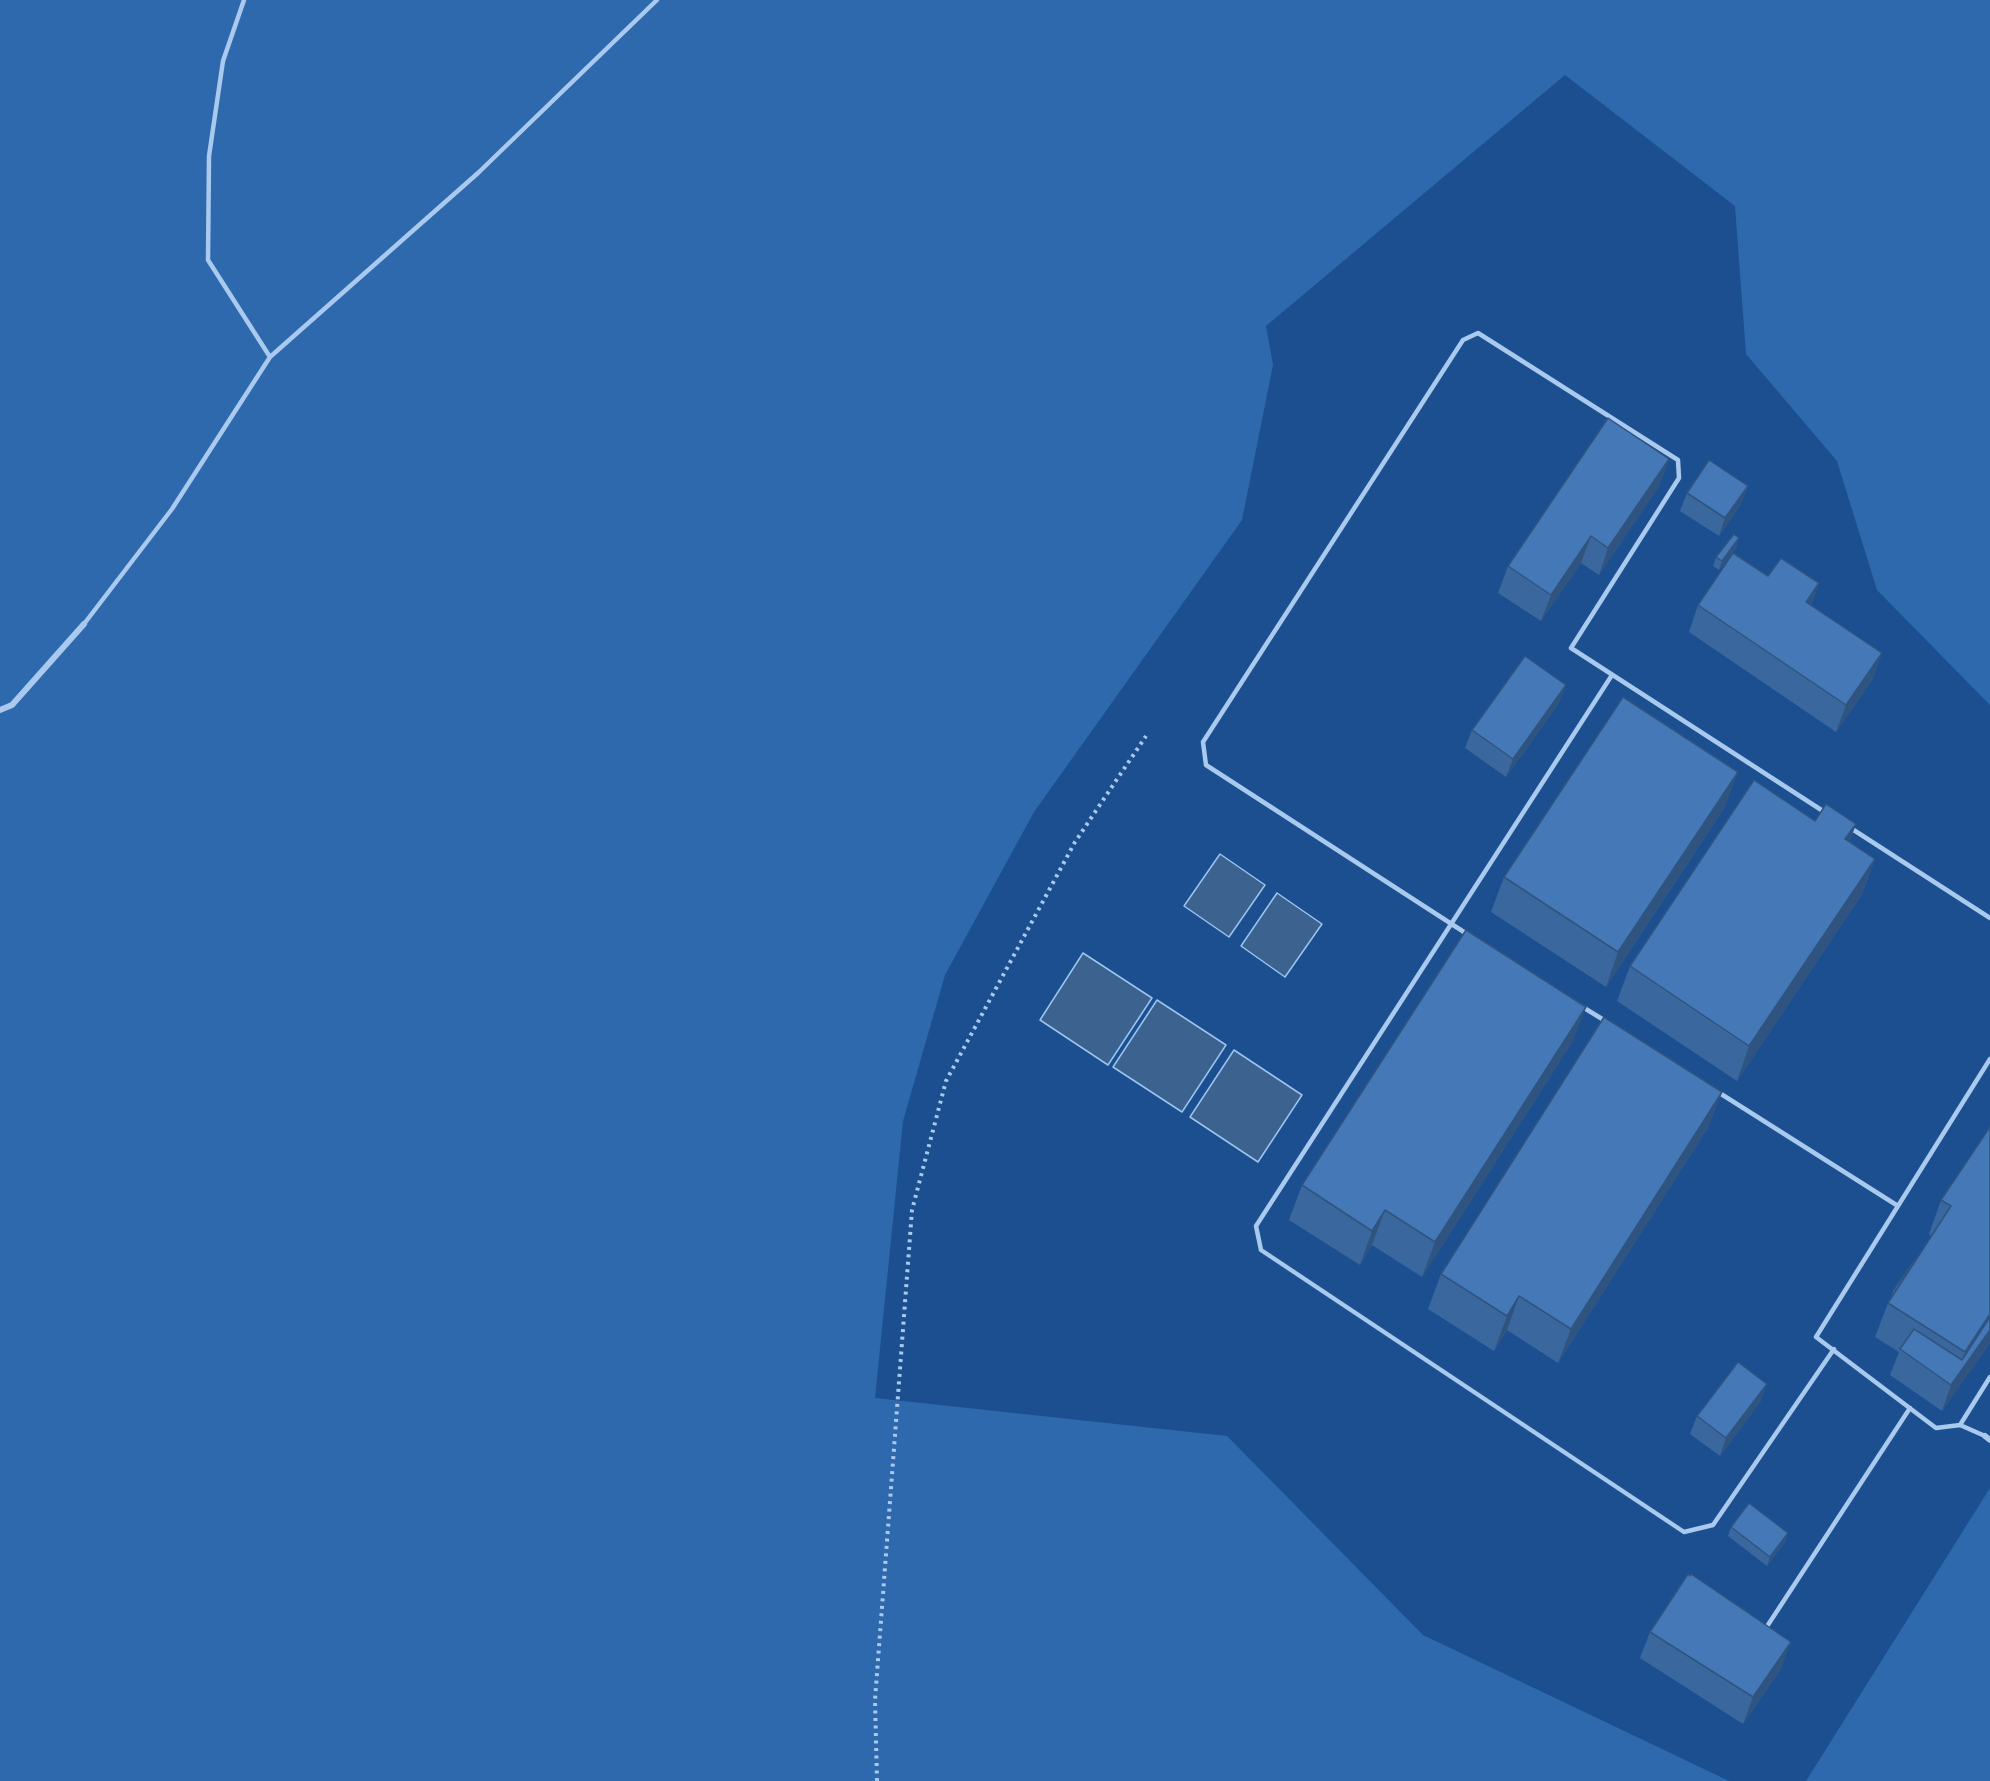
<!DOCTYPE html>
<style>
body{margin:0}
canvas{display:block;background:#1b4f8f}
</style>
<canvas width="1990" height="1781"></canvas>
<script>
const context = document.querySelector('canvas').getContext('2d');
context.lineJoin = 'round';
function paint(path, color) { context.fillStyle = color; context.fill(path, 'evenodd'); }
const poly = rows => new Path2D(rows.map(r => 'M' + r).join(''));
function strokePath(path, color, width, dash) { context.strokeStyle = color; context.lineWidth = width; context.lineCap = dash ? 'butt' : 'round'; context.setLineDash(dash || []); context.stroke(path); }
paint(poly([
 [0,0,1990,0,1990,705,1877,590,1837,461,1746,354,1735,206,1565,75,1266,326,1273,365,1242,520,1034,812,945,975,903,1121,875,1398,1227,1436,1423,1635,1729,1781,0,1781],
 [1990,1488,1990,1781,1806,1781]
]), '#2e69ad');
const water = poly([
 [1220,854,1265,885,1229,937,1184,906,1220,854],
 [1277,893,1322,924,1285,977,1241,946,1277,893],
 [1083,953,1152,998,1108,1065,1040,1020,1083,953],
 [1157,1000,1226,1045,1182,1112,1113,1067,1157,1000],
 [1234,1050,1302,1095,1258,1162,1190,1117,1234,1050]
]);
paint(water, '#3c6290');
strokePath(water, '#9cc4f0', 1.5);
strokePath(poly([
 [877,1781,875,1700,912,1210,946,1081,1075,842,1146,736]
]), '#a9c9ee', 4, [3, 4.5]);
strokePath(poly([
 [244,0,223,61,209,156,208,260,270,357],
 [84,624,172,509,270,357,478,173,657,0],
 [1612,675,1256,1226,1261,1250,1684,1532,1713,1525,1834,1349],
 [1849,827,1990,918],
 [1467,934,1206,765,1203,742,1463,340,1478,333,1678,460,1679,478,1571,648,1826,813],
 [1581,1006,1607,1022],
 [1718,1092,1898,1206],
 [1960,1425,1990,1377],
 [1985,1436,1960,1425,1936,1428,1816,1337,1990,1059],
 [1764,1631,1910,1408]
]), '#a9c9ee', 4.5);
strokePath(poly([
 [0,710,12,705,84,624],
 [1985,1436,1990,1440]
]), '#a9c9ee', 6);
paint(poly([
 [1669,459,1659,486,1599,575,1581,563,1541,621,1498,593,1508,566],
 [1748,486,1741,504,1719,536,1680,511,1687,493],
 [1739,538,1736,548,1719,570,1713,566,1716,557],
 [1768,576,1819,583,1811,605,1882,653,1872,680,1836,732,1689,632,1698,605],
 [1559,703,1506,777,1465,748,1472,730],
 [1725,807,1606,987,1491,912,1504,877],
 [1815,821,1856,824,1849,842,1875,859,1862,894,1737,1081,1617,1001,1630,966],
 [1573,1041,1422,1277,1372,1245,1360,1265,1289,1220,1302,1185],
 [1709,1126,1558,1363,1507,1330,1494,1351,1428,1309,1441,1274],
 [1990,1127,1990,1343,1942,1411,1890,1375,1899,1352,1875,1337,1888,1303,1891,1298,1894,1289,1917,1258,1931,1236,1929,1234,1941,1200],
 [1767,1384,1760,1402,1720,1456,1690,1434,1697,1416],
 [1731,1527,1788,1533,1785,1542,1767,1566,1728,1536],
 [1650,1632,1781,1669,1743,1724,1640,1658]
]), '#3a679d');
paint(poly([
 [1669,459,1659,486,1599,575,1608,548],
 [1748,486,1741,504,1719,536,1725,518],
 [1591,536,1581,563,1541,621,1551,595],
 [1739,538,1736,548,1719,570,1722,561],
 [1819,583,1809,610,1806,602],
 [1882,653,1872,680,1836,732,1846,705],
 [1566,685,1559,703,1506,777,1513,759],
 [1738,772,1725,807,1606,987,1618,952],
 [1856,824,1844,858,1845,839],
 [1875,859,1862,894,1737,1081,1749,1046],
 [1586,1007,1573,1041,1422,1277,1435,1242],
 [1722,1092,1709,1126,1558,1363,1571,1329],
 [1385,1210,1372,1245,1360,1265,1372,1231],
 [1519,1296,1507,1330,1494,1351,1507,1316],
 [1990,1314,1990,1343,1942,1411,1951,1385,1955,1380,1965,1352],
 [1767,1384,1760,1402,1720,1456,1726,1438],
 [1788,1533,1785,1542,1767,1566,1770,1557],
 [1791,1642,1781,1669,1743,1724,1753,1697]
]), '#305480');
const building = poly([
 [1608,418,1669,459,1608,548,1591,536,1551,595,1508,566,1608,418],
 [1709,460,1748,486,1725,518,1687,493,1709,460],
 [1734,534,1739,538,1722,561,1716,557,1734,534],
 [1733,553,1768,576,1781,558,1819,583,1806,602,1882,653,1846,705,1698,605,1733,553],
 [1525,656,1566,685,1513,759,1472,730,1525,656],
 [1623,697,1738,772,1618,952,1504,877,1623,697],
 [1754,780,1815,821,1826,804,1856,824,1845,839,1875,859,1749,1046,1630,966,1754,780],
 [1466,930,1586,1007,1435,1242,1385,1210,1372,1231,1302,1185,1466,930],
 [1604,1017,1722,1092,1571,1329,1519,1296,1507,1316,1441,1274,1604,1017],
 [1990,1127,1990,1314,1965,1352,1888,1303,1951,1206,1941,1200,1990,1127],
 [1916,1258,1917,1258,1896,1290,1894,1289,1916,1258],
 [1990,1317,1990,1330,1951,1385,1900,1349,1914,1329,1962,1360,1990,1317],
 [1738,1362,1767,1384,1726,1438,1697,1416,1738,1362],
 [1749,1503,1788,1533,1770,1557,1731,1527,1749,1503],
 [1688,1574,1690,1576,1691,1574,1791,1642,1753,1697,1650,1632,1688,1574]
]);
paint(building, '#4478b7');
strokePath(building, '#305480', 1.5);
</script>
